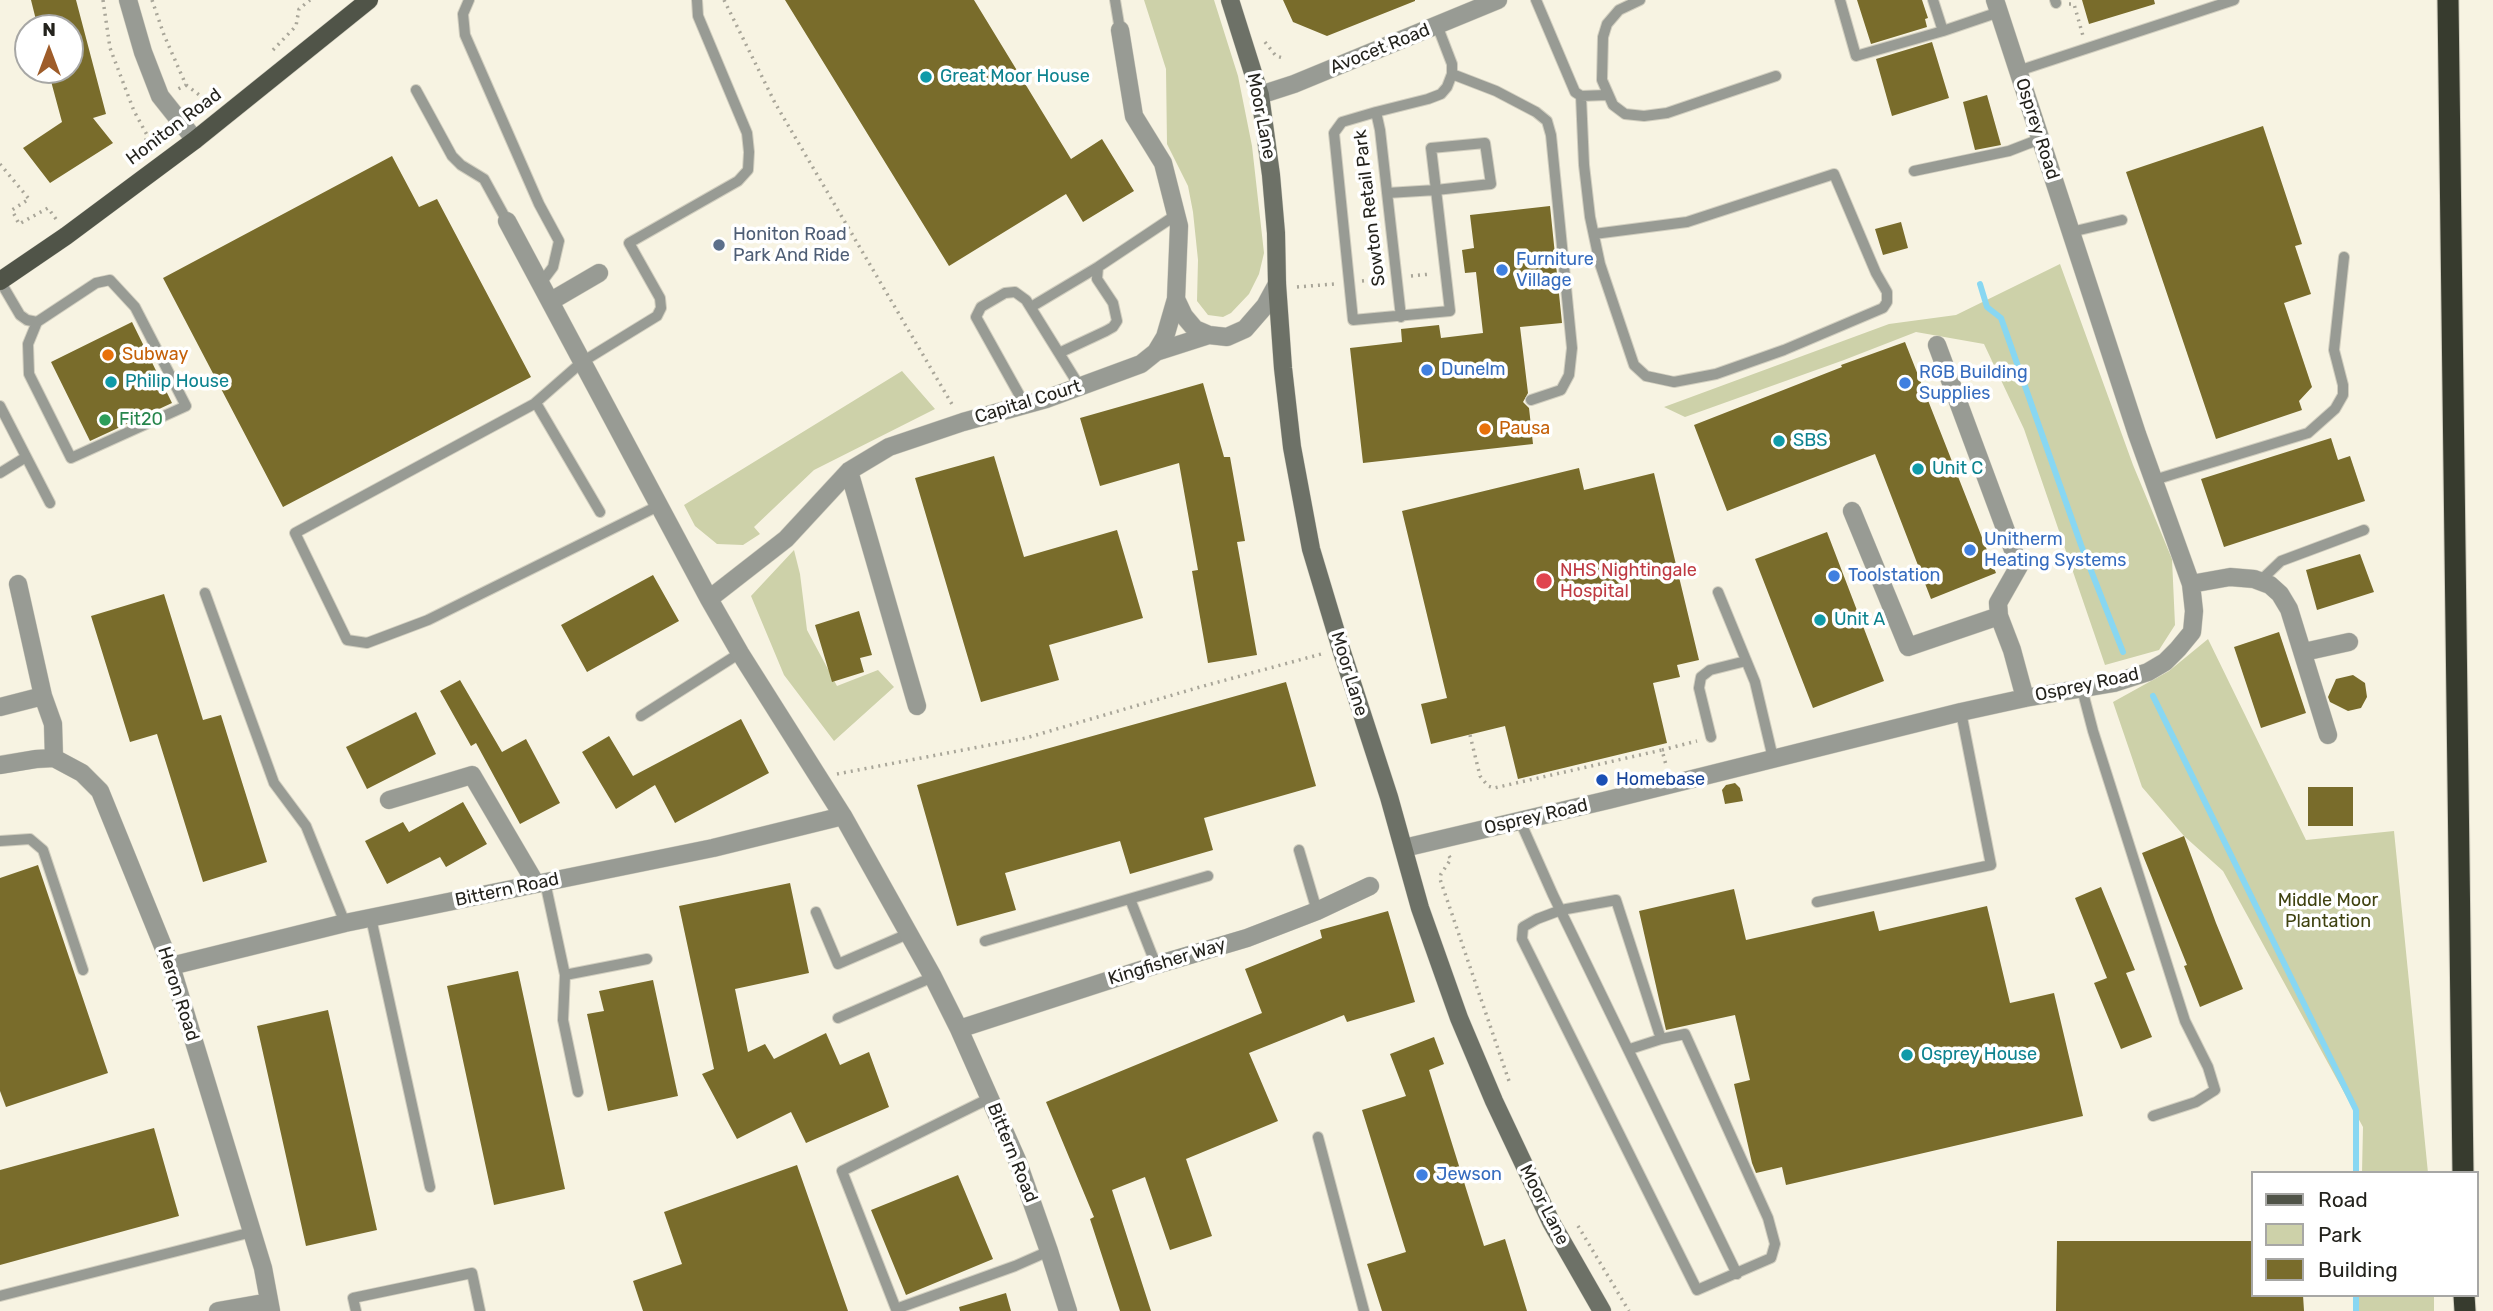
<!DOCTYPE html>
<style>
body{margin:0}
#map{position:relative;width:2493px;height:1311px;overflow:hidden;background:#f7f3e2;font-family:Rubik,sans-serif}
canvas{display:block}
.legend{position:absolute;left:2251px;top:1171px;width:228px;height:126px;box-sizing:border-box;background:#fff;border:2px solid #a7a7a5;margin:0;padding:9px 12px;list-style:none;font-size:21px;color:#24231d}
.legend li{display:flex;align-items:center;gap:14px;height:35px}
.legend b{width:35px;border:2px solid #a7a7a5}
.north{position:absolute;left:14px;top:14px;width:70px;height:70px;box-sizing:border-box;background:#fff;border:2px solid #a7a7a5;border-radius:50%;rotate:0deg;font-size:19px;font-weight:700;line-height:28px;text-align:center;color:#24231d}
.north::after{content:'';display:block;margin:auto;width:24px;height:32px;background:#9e5c29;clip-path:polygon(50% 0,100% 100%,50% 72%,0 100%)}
</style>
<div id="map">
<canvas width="2493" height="1311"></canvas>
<ul class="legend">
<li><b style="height:9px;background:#505448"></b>Road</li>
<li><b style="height:19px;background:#cdd1a9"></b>Park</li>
<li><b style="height:19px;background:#796c2b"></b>Building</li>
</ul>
<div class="north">N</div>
</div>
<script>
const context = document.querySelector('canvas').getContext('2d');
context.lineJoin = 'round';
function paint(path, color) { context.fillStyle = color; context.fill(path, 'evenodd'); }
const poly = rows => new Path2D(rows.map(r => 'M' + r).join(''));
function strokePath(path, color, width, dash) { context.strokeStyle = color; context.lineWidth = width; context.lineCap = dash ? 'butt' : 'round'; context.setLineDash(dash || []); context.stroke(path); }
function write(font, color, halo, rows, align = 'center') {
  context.font = font + ' Rubik,sans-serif'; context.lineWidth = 7; context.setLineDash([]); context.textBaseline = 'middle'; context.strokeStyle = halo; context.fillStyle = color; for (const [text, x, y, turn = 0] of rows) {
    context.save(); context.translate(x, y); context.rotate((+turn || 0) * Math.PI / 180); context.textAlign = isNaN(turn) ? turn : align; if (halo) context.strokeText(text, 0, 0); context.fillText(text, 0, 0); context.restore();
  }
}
paint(poly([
 [1144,0,1214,0,1238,76,1252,146,1264,253,1259,274,1249,294,1231,313,1223,317,1208,315,1197,301,1198,260,1193,212,1188,186,1167,144,1166,69],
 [2060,264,2133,465,2172,559,2175,625,2159,650,2105,665,2024,429,1984,344,1916,332,1844,360,1685,417,1664,407,1889,324,1956,315],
 [902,371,935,409,814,470,754,527,760,534,743,545,717,544,695,526,684,505],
 [794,550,800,574,807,630,837,686,878,670,894,687,834,741,784,675,751,596],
 [2208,639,2306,840,2394,831,2428,1173,2362,1173,2363,1127,2223,871,2184,836,2142,787,2113,702,2169,671],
 [2358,1295,2434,1295,2434,1311,2358,1311]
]), '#cdd1a9');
strokePath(poly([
 [1980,284,1987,307,2001,318,2081,545,2123,652],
 [2153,696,2356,1110,2356,1173],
 [2356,1295,2356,1311]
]), '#88d7f2', 6);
paint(poly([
 [31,0,76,0,106,114,93,118,113,143,50,183,23,148,62,122,48,70,70,70,70,28,38,28],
 [785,0,974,0,1071,159,1102,139,1134,191,1083,222,1066,194,949,266],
 [1283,0,1415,0,1415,1,1327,36,1293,22],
 [1857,0,1922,0,1928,18,1925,19,1927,27,1871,44],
 [2082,0,2154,0,2155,4,2089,24],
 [1932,42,1949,98,1892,116,1876,59],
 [1987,95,2001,145,1975,150,1963,102],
 [2263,126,2302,244,2295,246,2311,294,2284,303,2312,387,2299,401,2302,410,2216,439,2126,172],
 [392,156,419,207,437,199,531,377,283,507,163,278],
 [1550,206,1562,323,1520,327,1528,393,1523,402,1529,408,1533,444,1363,463,1350,348,1402,342,1401,329,1439,325,1441,338,1483,333,1476,272,1465,273,1462,250,1474,248,1470,215],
 [1901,222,1908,248,1883,255,1875,229],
 [132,322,172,403,90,441,51,362],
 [1905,342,1996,573,1931,599,1875,454,1727,511,1694,425,1842,367,1841,365],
 [1203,383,1224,457,1230,457,1245,541,1237,542,1257,655,1208,663,1192,571,1198,570,1179,463,1100,486,1080,418],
 [2331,438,2338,460,2350,456,2365,501,2224,547,2201,479],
 [994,456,1024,557,1117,530,1143,618,1049,645,1059,680,981,702,915,478],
 [1579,468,1584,490,1654,473,1699,660,1677,665,1680,677,1653,683,1667,743,1518,779,1505,726,1431,744,1421,704,1447,698,1402,511],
 [1827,532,1884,681,1813,708,1755,559],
 [2360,554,2374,592,2317,610,2306,570],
 [653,575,679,621,587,672,561,625],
 [164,594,203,720,221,715,267,862,203,882,157,734,130,742,91,616],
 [859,611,872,655,860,658,864,672,832,682,815,625],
 [2279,632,2306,713,2261,728,2234,647],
 [2353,675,2365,683,2367,697,2361,708,2348,711,2330,702,2328,697,2336,679],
 [460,680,502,752,526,739,560,803,520,824,476,743,471,746,440,691],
 [1286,682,1316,786,1204,818,1213,850,1130,874,1120,841,1005,873,1016,910,957,926,917,785],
 [416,712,436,754,367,789,346,747],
 [741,719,769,773,675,823,655,785,616,809,582,752,609,736,633,776],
 [1735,783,1740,788,1743,801,1725,804,1722,790,1726,785],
 [2308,787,2353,787,2353,826,2308,826],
 [463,802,487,844,446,867,440,857,387,884,365,841,403,822,409,832],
 [2184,836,2216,923,2243,989,2200,1007,2184,966,2187,965,2142,853],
 [38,865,108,1073,6,1107,0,1091,0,878],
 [790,883,809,973,735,989,748,1052,765,1044,774,1059,826,1033,840,1065,869,1052,889,1107,806,1143,791,1112,737,1139,702,1074,714,1069,679,906],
 [2101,887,2135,970,2126,973,2152,1037,2121,1049,2094,983,2107,978,2075,898],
 [1734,889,1746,940,1874,911,1879,931,1987,906,2010,1003,2054,993,2083,1116,1786,1185,1782,1167,1756,1173,1752,1163,1734,1084,1750,1080,1735,1015,1666,1030,1639,911],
 [1388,911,1415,1002,1347,1022,1344,1015,1249,1053,1278,1121,1186,1159,1212,1236,1170,1250,1145,1177,1112,1190,1151,1311,1120,1311,1090,1219,1094,1217,1046,1102,1262,1013,1245,969,1322,938,1320,930],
 [518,971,565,1189,494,1205,447,986],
 [653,980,678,1096,608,1111,587,1014,604,1011,599,991],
 [328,1010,377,1230,306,1246,257,1026],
 [1434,1037,1444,1064,1429,1070,1484,1246,1505,1239,1527,1311,1382,1311,1367,1264,1406,1252,1362,1110,1406,1096,1390,1054],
 [154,1128,179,1216,0,1265,0,1170],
 [797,1165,848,1311,643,1311,633,1281,682,1264,664,1212],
 [958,1175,993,1259,906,1295,871,1210],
 [2057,1241,2253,1241,2253,1295,2303,1295,2304,1311,2056,1311],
 [1006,1293,1011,1311,960,1311,959,1307]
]), '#796c2b');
const lane = poly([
 [469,0,463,14,465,35,539,204,559,241,553,267,541,283],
 [1115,0,1120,30],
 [1536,0,1575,92,1581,96,1607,95],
 [1640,0,1619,10,1607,24,1603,37,1602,80,1613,105,1625,114,1644,116,1667,113,1776,76],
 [1840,0,1856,56,1943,31,1999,12],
 [1933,0,1943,31],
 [2055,0,2056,3],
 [2018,71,2234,0],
 [1452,74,1496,91,1536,112,1547,121,1551,135,1572,348,1569,375,1561,390,1531,400],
 [416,90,452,156,461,165,484,179,507,221],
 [1581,96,1584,165,1590,217,1600,264,1634,365,1646,376,1674,382,1716,374,1784,350,1883,308,1887,302,1887,292,1876,273,1834,174,1687,222,1594,234],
 [1376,112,1342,122,1334,133,1353,320,1450,311,1436,190,1431,148,1485,143,1491,184,1436,190,1387,193],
 [1914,171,2009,151,2040,139],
 [2071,232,2122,220],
 [110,280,135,307,186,406,71,458,29,374,28,344,37,322,96,283,110,280],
 [0,281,20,315,27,320,37,322],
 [1031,307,1098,267,1176,215],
 [1401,317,1380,130,1376,112,1428,99,1441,94,1447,87,1452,74,1452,64,1437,25],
 [1059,353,1106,331,1113,327,1117,321,1113,303,1097,279,1098,267],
 [536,403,600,512],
 [1025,405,976,317,981,307,1005,293,1015,292,1026,300,1080,387],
 [0,406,50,503],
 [0,473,26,457],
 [2154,480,2308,433,2335,409,2343,395,2343,385,2334,350,2344,257],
 [660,505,428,620,367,643,347,640,295,533,534,404,582,362,657,316,661,308,660,298,629,243,738,181,748,170,749,152,747,133,698,16,697,0],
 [2260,581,2281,561,2364,530],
 [1718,592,1755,682,1773,758],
 [205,593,274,783,306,826,345,923],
 [2082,689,2093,731,2185,1021,2208,1067,2215,1090,2196,1102,2153,1116],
 [641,716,740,653],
 [1711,737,1699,688,1701,677,1710,670,1746,661],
 [1520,821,1553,895,1737,1274],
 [0,841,30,839,43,850,83,970],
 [1299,850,1317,911],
 [545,882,565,975,647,959],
 [1130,899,1156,965],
 [1817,902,1991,865,1961,712],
 [816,912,838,964,910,933],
 [371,918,430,1187],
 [985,941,1208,876],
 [565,975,563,1020,578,1092],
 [838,1018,933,977],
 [1630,1049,1661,1039,1616,900,1561,910,1537,919,1523,927,1522,939,1697,1290,1771,1258,1775,1244,1768,1218,1685,1034,1661,1039],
 [990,1098,842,1171,896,1309,1015,1266,1049,1251],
 [1318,1137,1364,1311],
 [0,1296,252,1232],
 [356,1311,353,1298,472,1273,480,1311]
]);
const street = poly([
 [128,0,143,52,160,96,195,140],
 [1120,30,1134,116,1163,163,1179,226,1176,299,1165,337,1156,352],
 [1260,95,1294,84,1498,0],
 [507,221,709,599,740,653,843,816,933,977,959,1029,1017,1160,1049,1251,1068,1311],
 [1176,299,1184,316,1195,329,1209,335,1227,337,1245,329,1265,306,1277,284],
 [551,301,599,273],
 [1937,345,2019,566,1998,603,1999,616,2012,650,2025,698],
 [849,471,917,706],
 [1852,511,1908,647,1999,616],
 [18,584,43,696,53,724,54,758],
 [2191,584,2230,577,2254,579,2270,585,2280,594,2289,609,2328,735],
 [709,599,786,539,849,471,889,447,963,422,1046,399,1141,364,1156,352,1209,335],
 [2304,652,2349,642],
 [0,707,43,696],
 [0,765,36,759,54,758,82,773,100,791,171,966,263,1268,271,1311],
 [389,800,472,775,536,884],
 [1404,848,1608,800,1961,712,2025,698,2114,683,2148,672,2165,662,2178,649,2192,632,2194,611,2191,584,2137,434,1995,0],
 [171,966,345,923,713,848,843,816],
 [959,1029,1156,965,1247,938,1317,911,1370,886],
 [218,1311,269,1302]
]);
const secondary = poly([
 [1230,0,1260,95,1271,175,1276,233,1277,284,1283,368,1292,447,1311,549,1341,649,1389,797,1420,908,1459,1018,1494,1101,1551,1222,1602,1311]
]);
const primary = poly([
 [0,281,66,236,195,140,369,0]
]);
const highway = poly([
 [2448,0,2463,1173],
 [2464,1295,2465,1311]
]);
strokePath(lane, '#d1cebf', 12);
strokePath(street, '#d1cebf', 19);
strokePath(secondary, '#d1cebf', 19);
strokePath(primary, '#d1cebf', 19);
strokePath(highway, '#d1cebf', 23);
strokePath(poly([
 [103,0,110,48,134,111,147,135,145,144,133,160],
 [152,0,164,35,186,85,176,90],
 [724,0,775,103,953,406],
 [2069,4,2074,4,2083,36],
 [1265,42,1276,56,1283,58],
 [273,50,296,26,299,9,310,0],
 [186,85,202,97,219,95],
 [0,164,29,199,12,210,19,224,48,208,56,219],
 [1411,276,1431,274],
 [1362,281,1383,279],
 [1297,287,1334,284],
 [1470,735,1480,776,1488,786,1494,788,1662,750,1666,765],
 [1662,750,1697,741],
 [837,774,1026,738,1200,687,1325,653],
 [1449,856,1451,859,1441,874,1440,879,1510,1084],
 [1578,1226,1629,1311]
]), '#a9a699', 3.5, [2, 5]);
strokePath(lane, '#989b94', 10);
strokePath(street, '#989b94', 18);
strokePath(secondary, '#6d7167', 18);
strokePath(primary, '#505448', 18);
strokePath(highway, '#373b2e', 21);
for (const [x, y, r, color] of [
 [926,77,7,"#0f9aa8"],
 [719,245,7,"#5c6f8a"],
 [1502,270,7,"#3f7fe0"],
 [108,355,7,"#e8710a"],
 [1427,370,7,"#3f7fe0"],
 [111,382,7,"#0f9aa8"],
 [1905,383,7,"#3f7fe0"],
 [105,420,7,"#2e9e5b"],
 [1485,429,7,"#e8710a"],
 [1779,441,7,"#0f9aa8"],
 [1918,469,7,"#0f9aa8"],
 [1970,550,7,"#3f7fe0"],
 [1834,576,7,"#3f7fe0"],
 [1544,581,9,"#e0444e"],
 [1820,620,7,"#0f9aa8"],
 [1602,780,7,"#1a4fb4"],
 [1907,1055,7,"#0f9aa8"],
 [1422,1175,7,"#3f7fe0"]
]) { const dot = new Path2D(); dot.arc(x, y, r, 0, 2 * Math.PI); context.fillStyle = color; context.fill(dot); strokePath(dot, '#fff', 2.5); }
write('18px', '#24231d', '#fff', [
 ["Avocet Road",1380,49,-22],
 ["Moor Lane",1261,116,79],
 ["Honiton Road",174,127,-37],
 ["Osprey Road",2037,129,72],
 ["Sowton Retail Park",1370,208,-97],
 ["Capital Court",1028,402,-17],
 ["Moor Lane",1349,674,73],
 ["Osprey Road",2087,685,-12],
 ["Osprey Road",1536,817,-13],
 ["Bittern Road",507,890,-12],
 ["Kingfisher Way",1167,962,-17],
 ["Heron Road",178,994,72],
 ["Bittern Road",1012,1153,68],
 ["Moor Lane",1544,1205,63]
]);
write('18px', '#0d838f', '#fff', [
 ["Great Moor House",940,77],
 ["Philip House",125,382],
 ["SBS",1793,441],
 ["Unit C",1932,469],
 ["Unit A",1834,620],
 ["Osprey House",1921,1055]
], 'left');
write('18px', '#4e5e75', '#fff', [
 ["Honiton Road",733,235],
 ["Park And Ride",733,256]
], 'left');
write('18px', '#366cbe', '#fff', [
 ["Furniture",1516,260],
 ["Village",1516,281],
 ["Dunelm",1441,370],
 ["RGB Building",1919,373],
 ["Supplies",1919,394],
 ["Unitherm",1984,540],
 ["Heating Systems",1984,561],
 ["Toolstation",1848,576],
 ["Jewson",1436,1175]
], 'left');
write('18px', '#c56008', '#fff', [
 ["Subway",122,355],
 ["Pausa",1499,429]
], 'left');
write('18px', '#27864d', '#fff', [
 ["Fit20",119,420]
], 'left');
write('18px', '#be3a42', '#fff', [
 ["NHS Nightingale",1560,571],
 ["Hospital",1560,592]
], 'left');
write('18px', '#164399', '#fff', [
 ["Homebase",1616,780]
], 'left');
write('18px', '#3f4210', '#fff', [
 ["Middle Moor",2328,901],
 ["Plantation",2328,922]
]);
</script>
